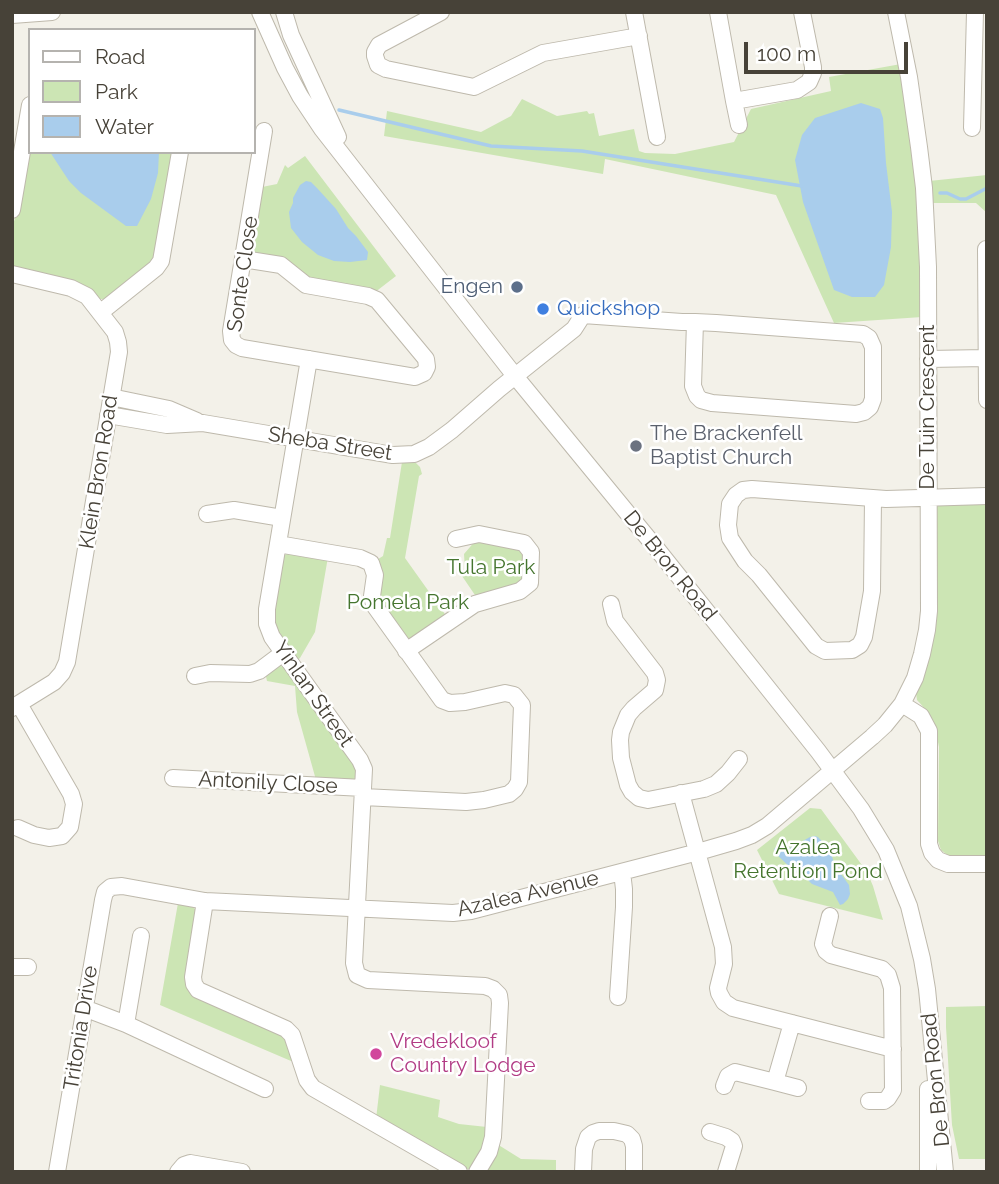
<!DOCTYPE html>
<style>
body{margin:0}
#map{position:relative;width:999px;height:1184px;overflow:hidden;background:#f3f1e9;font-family:Raleway,sans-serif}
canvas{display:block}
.frame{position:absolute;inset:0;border:14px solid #474238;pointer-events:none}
.legend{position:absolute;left:28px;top:28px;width:228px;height:126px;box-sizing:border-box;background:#fff;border:2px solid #b5b3af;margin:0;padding:9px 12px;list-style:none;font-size:21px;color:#474238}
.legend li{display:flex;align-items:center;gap:14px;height:35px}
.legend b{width:35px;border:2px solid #b5b3af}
.scale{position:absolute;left:744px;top:42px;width:164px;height:32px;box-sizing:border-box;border:4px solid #474238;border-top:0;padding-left:9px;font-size:21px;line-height:24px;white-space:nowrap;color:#474238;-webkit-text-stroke:5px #fff;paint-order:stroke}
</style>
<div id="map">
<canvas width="999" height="1184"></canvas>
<div class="frame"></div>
<ul class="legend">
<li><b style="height:9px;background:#fff"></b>Road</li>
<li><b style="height:19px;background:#cce5b4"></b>Park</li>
<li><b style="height:19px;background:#a9cdec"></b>Water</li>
</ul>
<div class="scale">100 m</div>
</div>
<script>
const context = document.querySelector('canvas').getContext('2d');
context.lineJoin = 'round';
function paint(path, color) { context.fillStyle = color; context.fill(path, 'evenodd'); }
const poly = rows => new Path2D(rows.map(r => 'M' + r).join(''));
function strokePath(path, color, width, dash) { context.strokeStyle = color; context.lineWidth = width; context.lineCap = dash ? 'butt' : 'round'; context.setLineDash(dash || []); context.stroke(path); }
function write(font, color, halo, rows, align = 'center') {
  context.font = font + ' Raleway,sans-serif'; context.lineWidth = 5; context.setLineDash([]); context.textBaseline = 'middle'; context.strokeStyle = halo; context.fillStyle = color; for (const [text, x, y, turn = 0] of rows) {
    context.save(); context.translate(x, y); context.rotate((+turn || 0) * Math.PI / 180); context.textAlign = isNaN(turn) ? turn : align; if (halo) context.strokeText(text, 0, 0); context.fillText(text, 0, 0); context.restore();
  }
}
paint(poly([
 [901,64,918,200,922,317,834,323,776,195,605,159,603,174,384,136,387,111,481,132,511,116,522,99,557,116,587,111,589,114,594,113,599,136,634,129,639,151,645,153,675,154,734,142,751,109,831,91,829,77],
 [30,152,175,152,158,258,107,299,100,299,12,268,12,227,19,207],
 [305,156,396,276,374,293,310,281,254,254,252,251,262,187,277,184,285,165,288,168],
 [987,175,987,213,976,203,930,203,929,181],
 [402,462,415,462,420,467,422,474,419,476,405,558,447,617,409,640,405,639,380,606,375,561,383,556,387,538,390,538],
 [987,500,987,857,950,857,941,850,938,841,939,747,934,722,928,712,917,700,916,693,929,658,934,631,937,566,937,507,939,505],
 [476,540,525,550,525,582,477,598,462,576,465,570,464,554],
 [290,552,328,557,315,632,300,658,296,661,273,624,282,557],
 [277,665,285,667,356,766,357,775,352,781,316,780,297,712,295,686,267,681,265,672],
 [810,808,821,809,867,872,873,886,883,920,779,894,757,850],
 [178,903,190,905,195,909,198,914,188,978,286,1036,295,1059,291,1061,160,1005],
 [987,1006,987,1159,959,1159,952,1125,946,1027,946,1007],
 [380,1085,440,1100,438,1117,459,1124,487,1127,482,1150,471,1169,464,1169,376,1119],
 [497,1144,521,1159,556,1160,556,1172,484,1172]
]), '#cce5b4');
paint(poly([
 [861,103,880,109,883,118,886,163,892,212,891,247,884,285,875,297,852,297,834,290,803,202,795,160,802,135,815,118],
 [50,152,159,152,158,173,151,199,137,226,126,226,81,193,69,181],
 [306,181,311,182,317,188,336,209,348,228,356,236,368,252,367,260,350,262,334,261,318,255,302,242,291,228,289,212,293,203,293,198,300,185],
 [815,836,818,837,830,850,835,866,849,885,850,894,848,899,843,904,840,905,833,892,812,884,803,875,794,871,774,852,774,849,776,847,790,848,810,837]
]), '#a9cdec');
strokePath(poly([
 [339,110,491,146,582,151,802,186],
 [940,193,947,193,960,199,966,199,987,188]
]), '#a9cdec', 3.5);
const minor = poly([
 [260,12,285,68,300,96,322,129,515,376,657,549,818,751,861,809,886,850,909,906,922,959,927,989,945,1172],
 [284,12,291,35,338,137],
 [441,12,379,45,375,52,375,56,378,65,386,69,474,87,543,53,639,36],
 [634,12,657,137],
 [718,12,734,101,797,90,809,82,813,73,813,67,802,12],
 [12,15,52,12],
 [734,101,739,125],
 [972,128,975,12],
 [12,210,30,105],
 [986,249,987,400],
 [243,259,281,265,306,285,368,296,377,300,426,359,427,367,424,373,415,377,242,348,236,345,232,340,231,331,264,131],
 [12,274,71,288,87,296,115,332,118,342,119,352,67,662,62,673,54,682,12,708],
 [101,312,156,268,161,261,180,152],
 [309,359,267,609,267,624,272,637,360,760,364,769,354,963,357,975,368,980,485,986,493,989,499,995,500,1003,493,1137,489,1152,477,1172],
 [928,359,986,358],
 [111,397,169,409,197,421],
 [108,415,167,425,203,423,393,455,414,454,429,447,452,430,499,389,574,329,583,315,682,322,695,322,716,323,863,334,869,338,873,347,873,399,870,407,864,412,856,414,712,403,701,400,697,396,693,386,695,322],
 [873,498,872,591,864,637,860,645,852,650,825,651,816,646,759,575,745,561,730,538,728,525,730,504,736,495,743,490,752,489,886,499,987,496],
 [207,514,234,510,282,518],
 [278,544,360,558,371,563,375,575,372,596,374,605,442,700,450,703,465,702,505,693,514,695,522,705,519,782,515,789,509,794,484,800,466,802,363,797],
 [611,604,615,621,655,673,657,680,655,690,634,708,628,715,621,732,620,740,621,758,628,785,632,792,639,798,648,800,704,789,716,784,728,773,739,759],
 [406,651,475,604,520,591,530,583,531,552,524,543,479,534,456,539],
 [195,676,210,673,250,674,259,671,283,653],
 [902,704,921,716,929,731,929,844,932,853,938,860,948,864,987,864],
 [173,778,363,788],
 [681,793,723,947,724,964,718,988,719,993,724,1002,733,1008,893,1049],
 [18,828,34,835,49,838,62,836,70,827,74,804,71,794,19,704],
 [205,901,193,977,194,984,198,990,286,1029,292,1035,307,1080,313,1088,459,1172],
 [830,916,823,944,826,951,831,955,882,969,888,975,892,988,893,1090,888,1098,884,1101,869,1101],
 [12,967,28,967],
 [618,997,624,907,624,889,622,872],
 [84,1008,126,1024,265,1089],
 [126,1024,141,936],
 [775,1082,798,1088],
 [724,1086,728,1076,735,1072,775,1082,792,1023],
 [928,1089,928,1172],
 [710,1132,726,1137,732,1141,734,1146,726,1172],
 [57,1172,103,900,105,892,111,887,122,886,205,901,453,913,471,911,698,852,736,841,752,835,767,826,872,737,885,725,902,704,915,678,922,654,927,630,929,611,928,267,924,188,919,147,909,77,896,12],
 [178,1172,184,1165,190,1163,242,1172],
 [583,1172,584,1149,588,1137,593,1133,599,1131,614,1131,627,1134,632,1139,634,1146,634,1172]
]);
strokePath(minor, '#beb9ac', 18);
strokePath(minor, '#fff', 16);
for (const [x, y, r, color] of [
 [517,287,7,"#5c6f8a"],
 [543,309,7,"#3f7fe0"],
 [636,446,7,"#6b7280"],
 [376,1054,7,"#d1479c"]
]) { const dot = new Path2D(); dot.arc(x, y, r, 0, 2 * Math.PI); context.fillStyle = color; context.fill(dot); strokePath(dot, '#fff', 2.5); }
write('21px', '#474238', '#fff', [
 ["Sonte Close",243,274,-82],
 ["De Tuin Crescent",928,407,-90],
 ["Sheba Street",330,444,9],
 ["Klein Bron Road",99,472,-81],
 ["De Bron Road",670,566,51],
 ["Yinlan Street",313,694,55],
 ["Antonily Close",268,783,3],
 ["Azalea Avenue",528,894,-13],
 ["Tritonia Drive",81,1028,-81],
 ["De Bron Road",936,1080,-96]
]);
write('21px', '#4e5e75', '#fff', [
 ["Engen",503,287]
], 'right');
write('21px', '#366cbe', '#fff', [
 ["Quickshop",557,309]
], 'left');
write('21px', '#5b616d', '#fff', [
 ["The Brackenfell",650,434],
 ["Baptist Church",650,458]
], 'left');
write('21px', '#45752e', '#fff', [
 ["Tula Park",491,568],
 ["Pomela Park",408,603],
 ["Azalea",808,848],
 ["Retention Pond",808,872]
]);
write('21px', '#b23c85', '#fff', [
 ["Vredekloof",390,1042],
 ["Country Lodge",390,1066]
], 'left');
</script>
